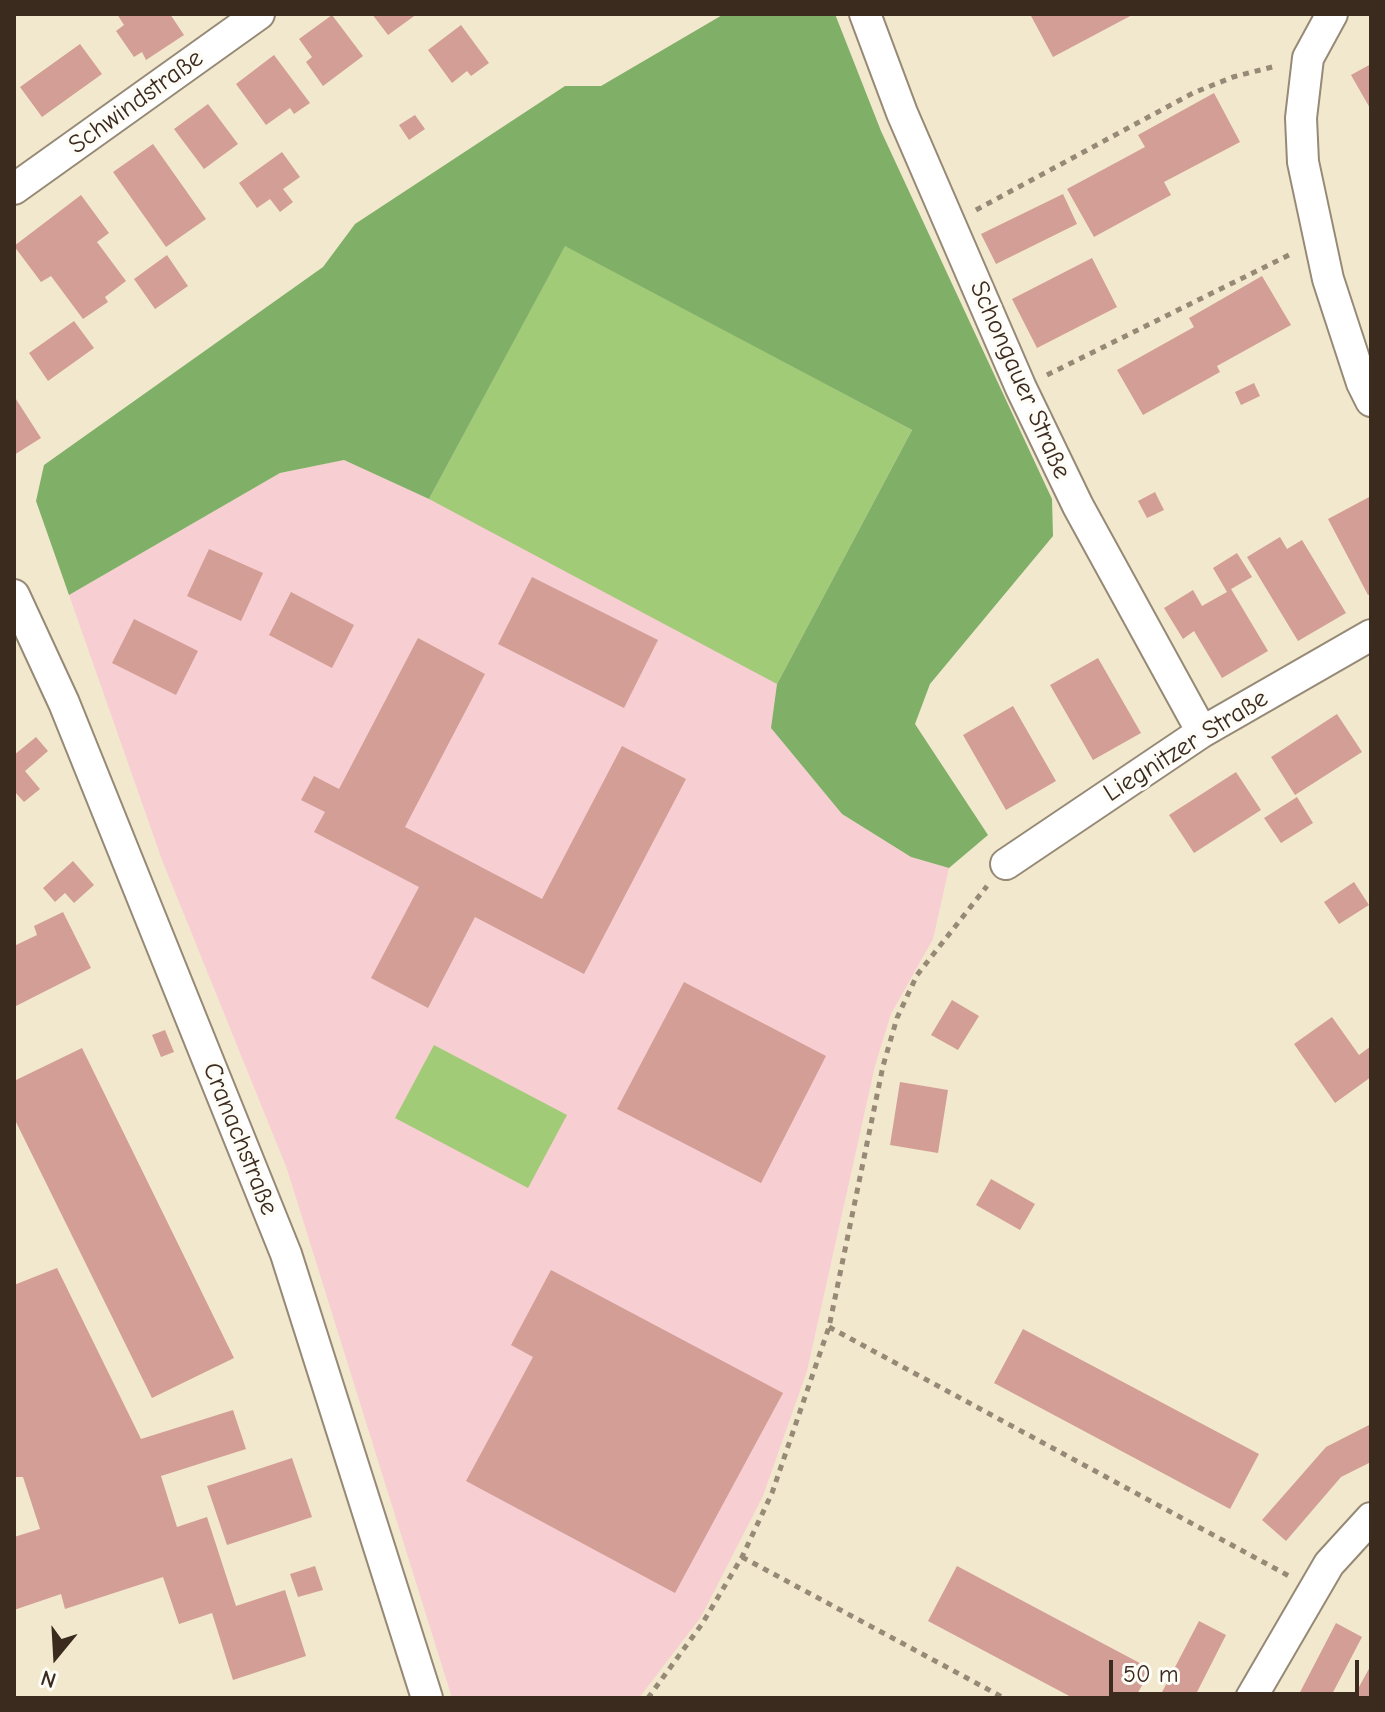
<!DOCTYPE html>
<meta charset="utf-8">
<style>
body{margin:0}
#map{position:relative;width:1385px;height:1712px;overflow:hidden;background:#f2e8ce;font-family:"Comic Neue",sans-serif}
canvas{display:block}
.frame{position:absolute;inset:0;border:16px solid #3b2a1e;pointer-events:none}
.north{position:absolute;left:16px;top:1616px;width:80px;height:80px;-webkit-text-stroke:6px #fdfcf7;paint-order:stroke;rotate:198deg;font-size:22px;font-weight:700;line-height:32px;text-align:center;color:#3b2a1e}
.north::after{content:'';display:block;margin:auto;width:28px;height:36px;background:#3b2a1e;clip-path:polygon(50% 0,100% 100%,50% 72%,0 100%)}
.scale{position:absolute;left:1109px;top:1660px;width:250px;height:36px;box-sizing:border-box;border:4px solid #3b2a1e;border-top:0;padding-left:10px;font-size:24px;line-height:28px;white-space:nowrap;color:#3b2a1e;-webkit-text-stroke:6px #fdfcf7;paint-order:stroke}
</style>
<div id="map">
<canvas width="1385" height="1712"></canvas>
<div class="frame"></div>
<div class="north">N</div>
<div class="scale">50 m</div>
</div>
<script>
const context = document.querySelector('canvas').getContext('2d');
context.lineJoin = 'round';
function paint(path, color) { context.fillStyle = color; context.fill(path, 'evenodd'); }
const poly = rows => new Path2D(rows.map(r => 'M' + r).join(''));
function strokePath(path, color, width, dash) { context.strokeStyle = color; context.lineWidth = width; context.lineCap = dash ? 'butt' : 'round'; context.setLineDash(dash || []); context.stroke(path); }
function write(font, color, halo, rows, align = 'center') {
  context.font = font + ' "Comic Neue",sans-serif'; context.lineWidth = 7; context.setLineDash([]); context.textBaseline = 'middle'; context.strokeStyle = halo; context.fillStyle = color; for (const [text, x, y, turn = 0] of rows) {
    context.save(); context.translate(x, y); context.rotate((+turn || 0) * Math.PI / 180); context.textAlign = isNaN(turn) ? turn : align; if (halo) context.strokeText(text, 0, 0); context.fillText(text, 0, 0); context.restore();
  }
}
paint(poly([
 [565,245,777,684,771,728,842,814,911,857,949,868,933,939,891,1014,875,1066,807,1371,763,1496,701,1617,639,1698,452,1698,287,1169,162,860,69,595,280,473,344,460,429,499]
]), '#f7cfd2');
paint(poly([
 [565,245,912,430,777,684,429,499],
 [434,1045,567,1115,528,1188,395,1118]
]), '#a1cb77');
paint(poly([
 [724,14,835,14,881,131,1052,499,1053,536,930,684,915,724,988,835,949,868,911,857,842,814,771,728,777,684,912,430,565,246,429,499,344,460,280,473,69,595,36,501,44,465,323,267,355,224,565,86,601,86]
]), '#80af68');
paint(poly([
 [117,14,170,14,184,35,146,60,142,52,134,57,116,31,124,25],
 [372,14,417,14,388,35],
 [1030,14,1134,14,1053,57],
 [332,15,363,56,323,86,306,62,312,57,299,39],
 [461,25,489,63,471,76,467,71,452,83,428,50],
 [80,44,102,74,42,117,20,87],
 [274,55,310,103,294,114,290,108,266,125,236,84],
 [1371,64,1371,110,1351,75],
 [1214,93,1240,142,1164,182,1171,195,1094,237,1067,189,1145,147,1138,135],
 [208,104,238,144,204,169,174,129],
 [415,115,425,129,409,140,399,125],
 [153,144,206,219,166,247,113,172],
 [282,152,300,177,283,189,293,202,280,212,270,199,257,208,239,183],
 [1063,194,1077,224,996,264,981,234],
 [81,195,109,233,97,242,126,281,105,297,108,302,83,319,51,276,41,282,14,246],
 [167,255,188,286,155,309,134,279],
 [1092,258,1117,307,1037,348,1012,299],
 [1262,276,1291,325,1217,366,1220,372,1143,415,1117,370,1194,327,1189,318],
 [74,321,94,348,48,381,29,353],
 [1254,383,1260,396,1241,405,1235,392],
 [14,396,41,438,14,455],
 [1155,492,1164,510,1147,518,1138,501],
 [1371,496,1371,594,1368,595,1328,519],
 [1280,537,1287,549,1302,540,1346,613,1298,641,1247,557],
 [209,549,263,573,241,621,187,596],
 [1237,553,1252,577,1231,589,1268,651,1222,678,1194,631,1183,639,1164,608,1193,590,1202,606,1227,592,1213,568],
 [532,577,658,640,624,708,498,644],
 [291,592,354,625,332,668,269,635],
 [134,619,198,651,176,695,112,663],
 [418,638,485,674,405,827,542,899,622,746,686,779,584,974,475,917,428,1008,371,978,419,887,314,832,325,812,301,800,314,776,339,789],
 [1098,658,1141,733,1093,760,1050,685],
 [1013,706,1056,781,1006,810,963,735],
 [1337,714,1362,752,1295,795,1271,757],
 [36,737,48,751,25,771,40,789,24,802,14,791,14,755],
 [1236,772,1261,810,1194,853,1169,815],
 [1297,797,1313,823,1281,843,1264,818],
 [73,861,94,885,74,903,65,893,55,902,43,888],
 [1354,882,1369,905,1339,924,1324,902],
 [63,912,91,968,14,1007,14,946,37,935,34,926],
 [684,982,826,1056,761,1183,617,1109],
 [952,1000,979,1016,958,1050,931,1035],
 [1332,1017,1359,1055,1371,1046,1371,1077,1335,1103,1294,1044],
 [165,1030,174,1052,161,1057,152,1035],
 [82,1048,234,1358,152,1398,14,1118,14,1081],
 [900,1082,948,1090,938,1153,890,1145],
 [991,1179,1035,1204,1020,1230,976,1205],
 [57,1268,141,1439,233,1410,246,1449,161,1476,177,1527,207,1517,236,1606,285,1590,306,1656,233,1680,212,1613,179,1624,163,1577,65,1609,61,1594,14,1610,14,1537,40,1529,23,1477,14,1477,14,1285],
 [551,1270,783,1393,675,1593,466,1481,533,1357,511,1345],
 [1023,1329,1259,1454,1230,1509,994,1383],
 [1371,1424,1371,1462,1341,1477,1286,1541,1262,1520,1326,1447],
 [292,1458,312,1517,227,1545,207,1486],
 [315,1566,323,1590,298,1597,290,1574],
 [957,1566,1151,1669,1135,1698,1073,1698,928,1621],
 [1199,1621,1226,1635,1194,1698,1159,1698],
 [1336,1623,1362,1637,1330,1698,1297,1698],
 [1371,1665,1371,1698,1353,1698]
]), '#d29e95');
const minor = poly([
 [865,14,902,113,1021,388,1078,506,1202,732],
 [1332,14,1308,58,1301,118,1303,162,1328,279,1362,383,1371,401],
 [14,189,259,14],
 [14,595,64,703,286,1254,427,1698],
 [1006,864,1202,732,1371,635],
 [1251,1698,1329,1564,1371,1518]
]);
strokePath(minor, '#968976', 34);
strokePath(poly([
 [976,210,1193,93,1233,77,1276,66],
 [1047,375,1293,253],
 [829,1327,1289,1576],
 [742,1557,1004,1698],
 [648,1698,702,1624,742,1557,772,1493,829,1327,883,1066,897,1018,917,975,987,886]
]), '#968976', 5, [6, 6]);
strokePath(minor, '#fff', 30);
write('26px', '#3b2a1e', '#fdfcf7', [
 ["Schwindstraße",136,102,-36],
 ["Schongauer Straße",1020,380,66],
 ["Liegnitzer Straße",1186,746,-32],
 ["Cranachstraße",240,1139,68]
]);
</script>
